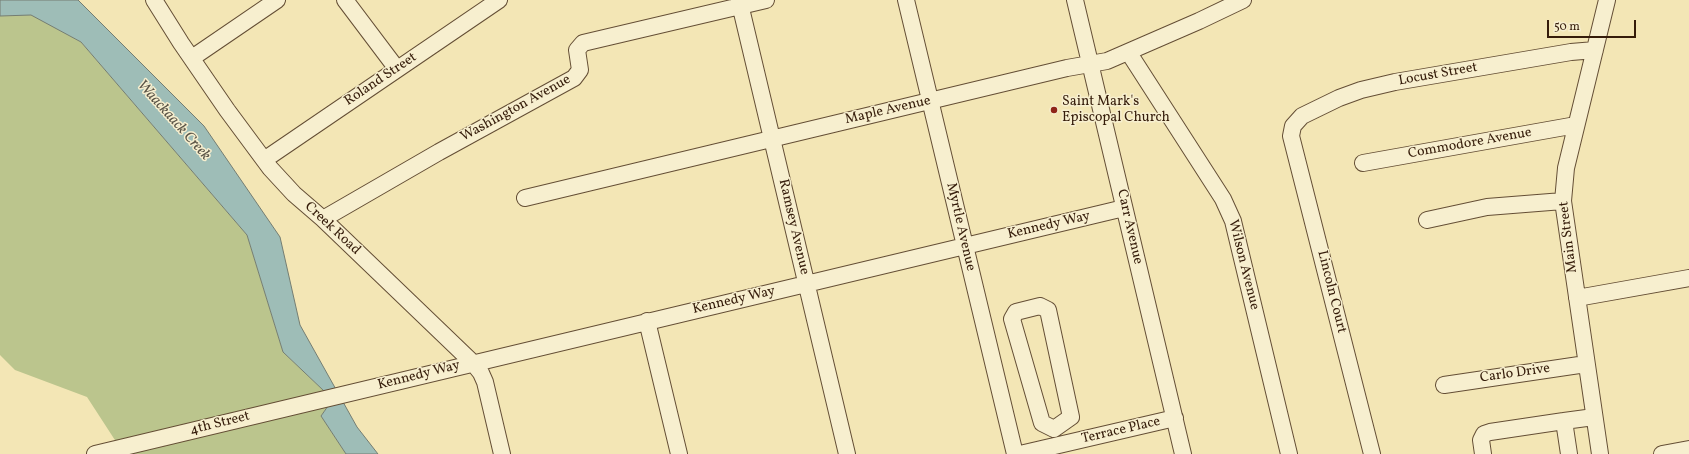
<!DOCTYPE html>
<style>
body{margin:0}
#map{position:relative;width:1689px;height:454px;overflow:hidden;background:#f3e6b5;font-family:Vollkorn,serif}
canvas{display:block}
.scale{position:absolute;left:1547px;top:20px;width:89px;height:18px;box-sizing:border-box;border:2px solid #351c0a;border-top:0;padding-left:5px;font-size:12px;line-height:14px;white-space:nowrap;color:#351c0a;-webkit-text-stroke:3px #f7efcf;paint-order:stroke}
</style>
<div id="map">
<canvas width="1689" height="454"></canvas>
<div class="scale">50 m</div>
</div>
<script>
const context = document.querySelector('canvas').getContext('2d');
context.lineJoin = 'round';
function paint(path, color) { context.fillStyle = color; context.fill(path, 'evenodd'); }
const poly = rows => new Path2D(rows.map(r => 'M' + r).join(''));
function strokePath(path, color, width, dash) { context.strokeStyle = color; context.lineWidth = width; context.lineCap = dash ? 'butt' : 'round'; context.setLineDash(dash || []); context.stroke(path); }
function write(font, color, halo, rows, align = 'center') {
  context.font = font + ' Vollkorn,serif'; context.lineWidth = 3; context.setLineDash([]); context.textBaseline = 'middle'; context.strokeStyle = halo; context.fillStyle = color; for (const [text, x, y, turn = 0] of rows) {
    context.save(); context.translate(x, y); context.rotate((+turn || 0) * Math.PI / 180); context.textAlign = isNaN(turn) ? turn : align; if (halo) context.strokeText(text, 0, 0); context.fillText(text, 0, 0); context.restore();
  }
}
paint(poly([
 [31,14,81,42,247,235,283,352,324,391,328,406,321,416,346,454,124,454,87,397,15,370,0,355,0,16]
]), '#bbc58d');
const water = poly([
 [0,0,78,0,204,126,280,237,300,325,357,427,378,454,346,454,321,416,328,406,324,391,283,352,247,235,81,42,31,15,0,16,0,0]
]);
paint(water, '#9ebdb7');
strokePath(water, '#747d72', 1);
const minor = poly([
 [154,0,181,43,227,110,270,168,294,194,323,219,473,363,481,373,485,382,502,454],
 [345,0,397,69],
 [739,0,847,454],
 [906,0,1015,454],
 [1075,0,1183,454],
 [1129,53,1223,199,1233,221,1289,454],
 [192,58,277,0],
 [264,160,499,0],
 [1363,163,1576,125],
 [525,198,1067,68,1107,61,1199,21,1243,0],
 [323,219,439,152,574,78,580,70,577,50,583,43,766,0],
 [1427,220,1487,207,1563,201],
 [1577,298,1689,278],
 [1040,306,1048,310,1071,417,1054,429,1042,423,1012,319,1016,312,1040,306],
 [647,321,679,454],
 [1444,385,1586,364],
 [95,454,1124,208],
 [1020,454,1175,418],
 [1372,454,1291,136,1293,126,1302,116,1339,98,1361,90,1395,82,1571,52,1595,50],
 [1483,454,1481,440,1484,434,1490,432,1564,421],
 [1569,454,1564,421,1594,417],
 [1600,454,1563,201,1566,168,1607,0],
 [1662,454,1689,449]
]);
strokePath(minor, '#644e35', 18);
strokePath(minor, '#f7efcf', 16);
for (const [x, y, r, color] of [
 [1054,110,4,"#8f2418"]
]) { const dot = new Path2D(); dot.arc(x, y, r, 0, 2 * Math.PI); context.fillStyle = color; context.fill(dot); strokePath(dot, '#f7efcf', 1.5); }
write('14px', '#351c0a', '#f7efcf', [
 ["Locust Street",1438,75,-10],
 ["Roland Street",381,80,-34],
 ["Washington Avenue",516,109,-29],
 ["Maple Avenue",888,111,-13],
 ["Commodore Avenue",1470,144,-10],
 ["Kennedy Way",1049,226,-13],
 ["Ramsey Avenue",793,227,77],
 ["Myrtle Avenue",960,227,77],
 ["Carr Avenue",1129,227,77],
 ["Creek Road",332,229,43],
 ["Main Street",1569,237,-97],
 ["Wilson Avenue",1243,265,76],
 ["Lincoln Court",1331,292,76],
 ["Kennedy Way",734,301,-13],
 ["Carlo Drive",1515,374,-8],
 ["Kennedy Way",419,376,-14],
 ["4th Street",220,424,-14],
 ["Terrace Place",1121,431,-13]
]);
write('14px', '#351c0a', '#f7efcf', [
 ["Saint Mark's",1062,102],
 ["Episcopal Church",1062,118]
], 'left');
write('italic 15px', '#5a5447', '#f7efcf', [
 ["Waackaack Creek",173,121,48]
]);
</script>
